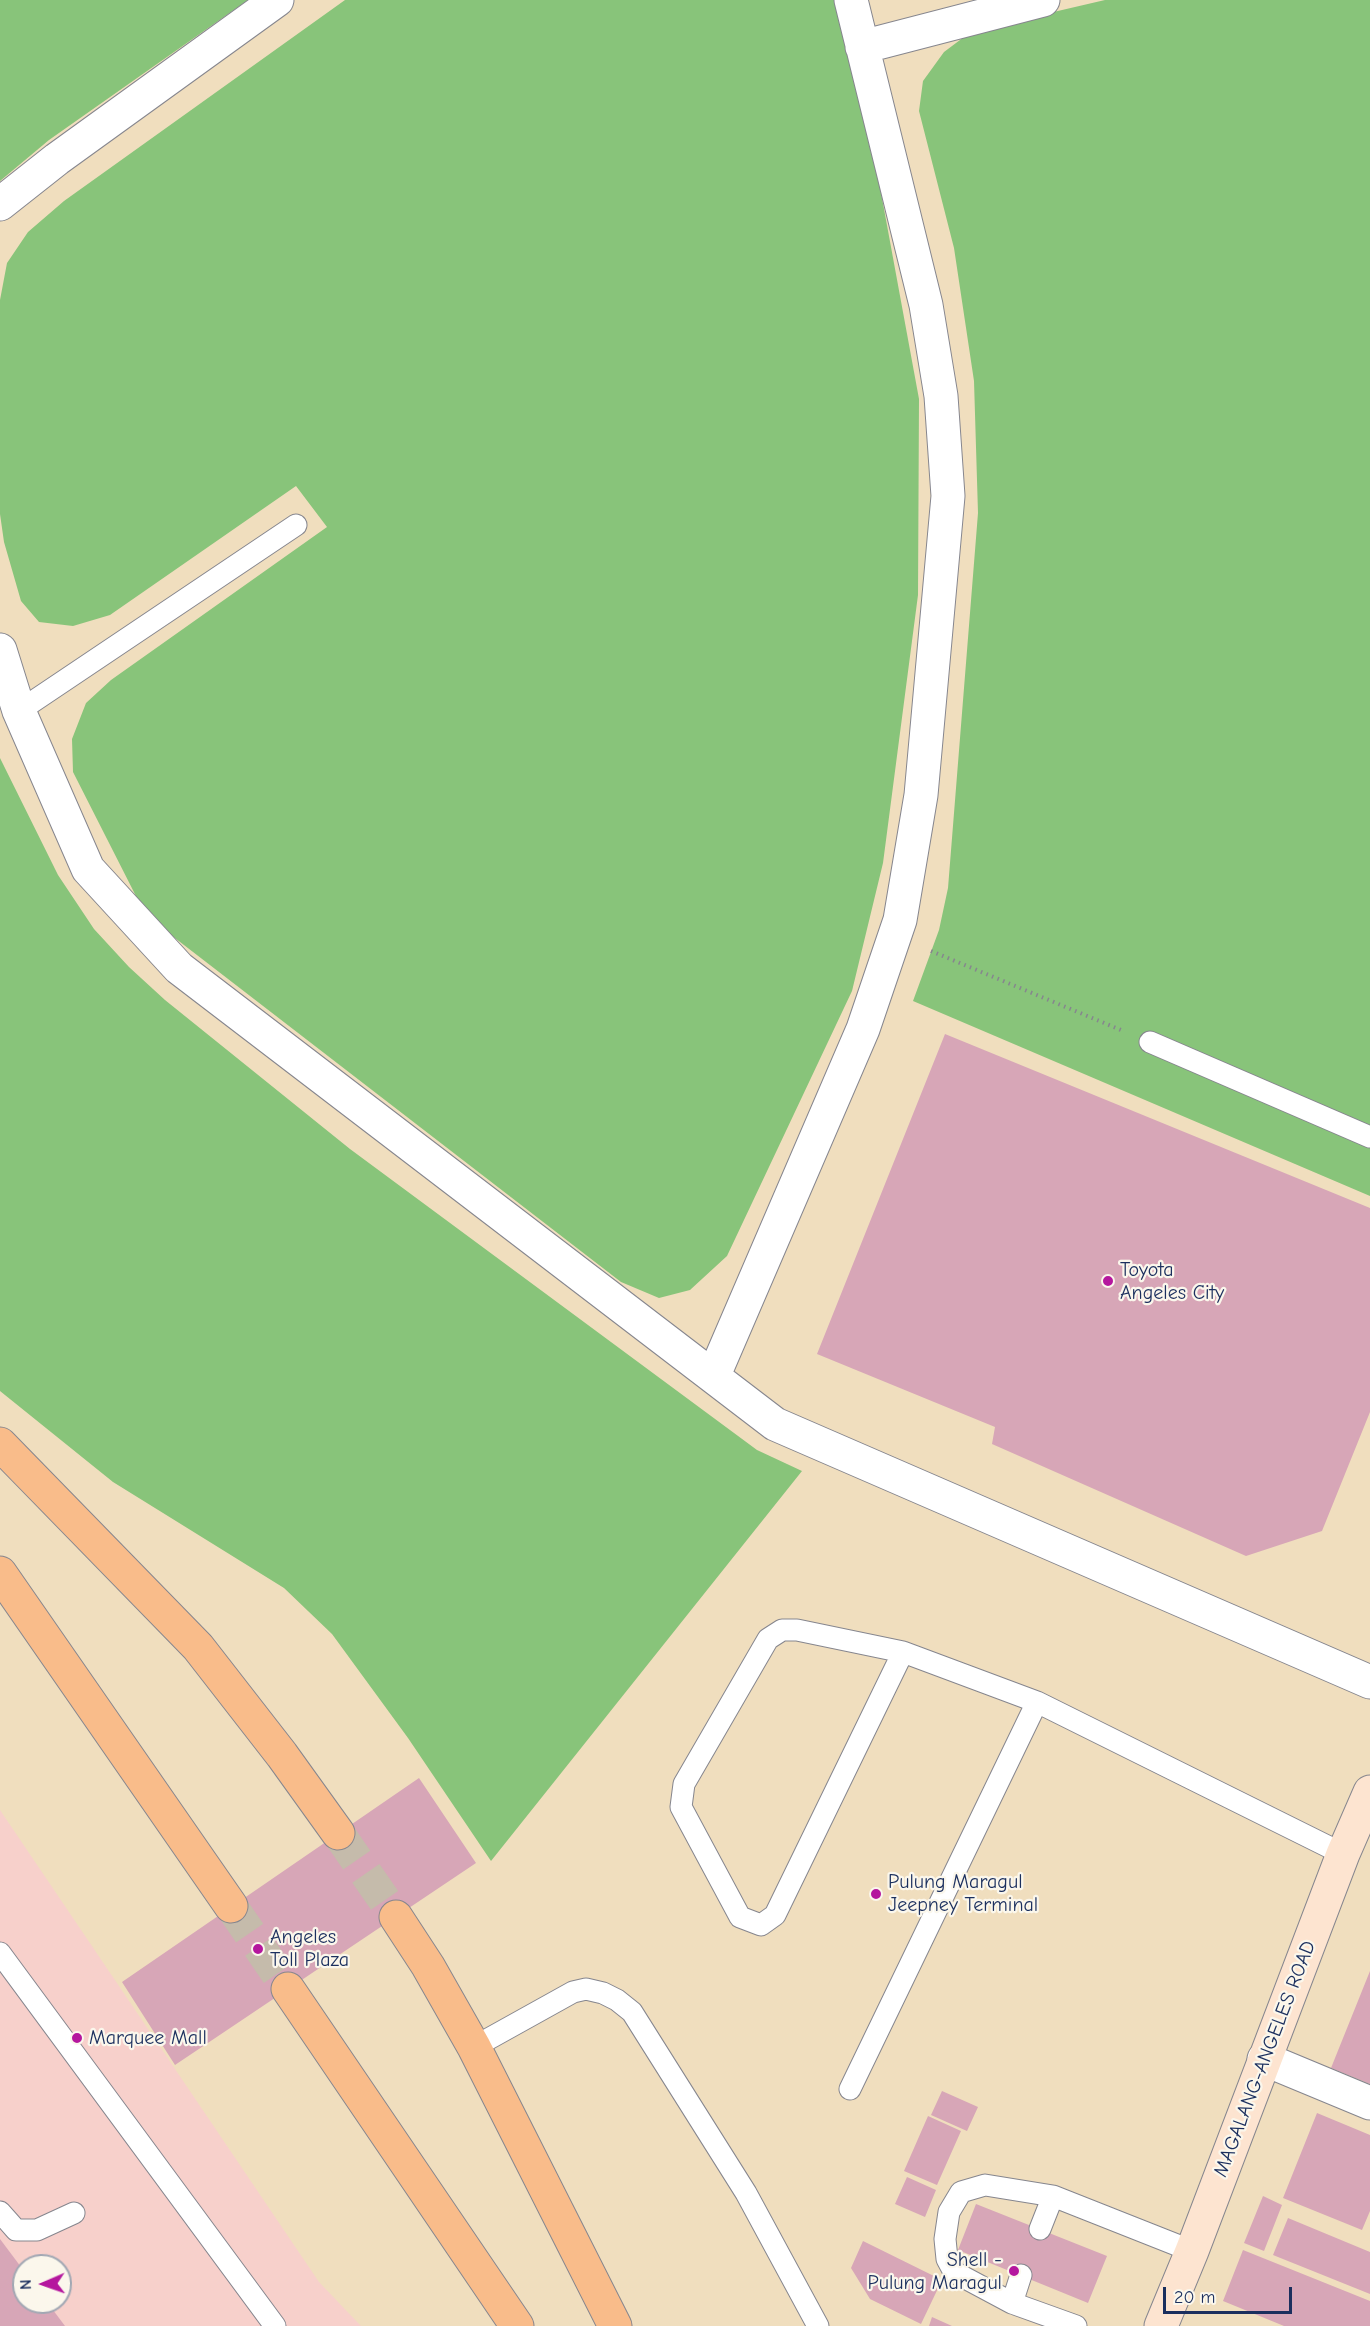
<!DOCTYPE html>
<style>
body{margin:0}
#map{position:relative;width:1370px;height:2326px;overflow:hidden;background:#f0debe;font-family:"Comic Neue",sans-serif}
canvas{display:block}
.north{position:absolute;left:12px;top:2254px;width:60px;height:60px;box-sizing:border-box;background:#fbf7ec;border:2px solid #a1a7b3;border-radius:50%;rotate:268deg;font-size:16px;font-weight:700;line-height:24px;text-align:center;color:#1b2f5e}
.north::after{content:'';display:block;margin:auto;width:21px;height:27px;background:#b5179e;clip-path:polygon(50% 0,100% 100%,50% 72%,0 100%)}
.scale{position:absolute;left:1163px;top:2287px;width:129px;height:27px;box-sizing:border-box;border:3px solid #1b2f5e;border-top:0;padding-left:8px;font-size:18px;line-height:21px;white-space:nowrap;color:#1b2f5e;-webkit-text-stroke:4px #fbf7ec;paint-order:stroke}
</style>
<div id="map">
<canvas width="1370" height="2326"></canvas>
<div class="north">N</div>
<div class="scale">20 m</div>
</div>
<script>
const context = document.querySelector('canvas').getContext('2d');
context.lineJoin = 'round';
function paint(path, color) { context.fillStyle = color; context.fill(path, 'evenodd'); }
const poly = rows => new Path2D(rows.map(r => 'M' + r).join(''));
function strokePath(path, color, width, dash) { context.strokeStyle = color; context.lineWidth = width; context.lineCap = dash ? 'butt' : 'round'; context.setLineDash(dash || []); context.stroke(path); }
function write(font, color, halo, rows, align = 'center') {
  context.font = font + ' "Comic Neue",sans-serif'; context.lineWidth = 4.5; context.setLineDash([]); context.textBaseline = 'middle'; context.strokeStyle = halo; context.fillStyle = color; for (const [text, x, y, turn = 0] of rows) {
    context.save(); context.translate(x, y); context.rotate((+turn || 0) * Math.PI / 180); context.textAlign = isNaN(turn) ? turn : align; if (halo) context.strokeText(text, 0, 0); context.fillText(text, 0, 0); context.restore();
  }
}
paint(poly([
 [0,1810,319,2282,361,2326,0,2326],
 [24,2266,60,2266,60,2302,24,2302]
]), '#f7d0cb');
paint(poly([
 [0,0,248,0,49,140,0,181],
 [345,0,834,0,877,171,919,399,918,595,883,863,852,991,727,1256,690,1290,659,1298,621,1282,171,935,141,906,73,772,72,739,86,703,111,680,327,527,296,486,110,615,73,626,39,622,21,601,4,542,0,514,0,300,7,263,28,232,64,201],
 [1105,0,1370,0,1370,1196,913,1001,939,930,948,888,978,513,974,381,954,248,919,111,923,81,944,52,972,31],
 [0,758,58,875,94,929,129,967,165,1000,350,1149,757,1450,802,1471,491,1861,408,1738,332,1634,284,1588,113,1482,0,1391]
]), '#88c47a');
paint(poly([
 [945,1034,1370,1208,1370,1412,1322,1531,1246,1556,992,1444,995,1427,817,1354],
 [419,1778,476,1863,175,2065,122,1982],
 [1370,1971,1370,2084,1331,2068],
 [942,2091,978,2107,967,2131,931,2115],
 [1317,2113,1370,2135,1370,2211,1362,2230,1283,2198],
 [928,2116,961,2131,937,2185,904,2171],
 [907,2177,936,2190,925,2217,895,2204],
 [1263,2196,1282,2205,1264,2251,1244,2243],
 [976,2204,1107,2256,1088,2303,958,2250],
 [1288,2218,1370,2252,1370,2294,1273,2255],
 [0,2239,24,2271,24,2302,47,2302,65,2326,0,2326],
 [863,2241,942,2280,921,2324,870,2299,851,2268],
 [1243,2250,1370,2301,1370,2326,1284,2326,1223,2301],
 [932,2317,952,2326,929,2326]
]), '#d7a6b7');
strokePath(poly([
 [338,1833,396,1917],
 [231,1906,288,1989]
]), '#c5bbab', 33, [33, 16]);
const service = poly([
 [19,711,296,525],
 [1150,1042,1370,1137],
 [903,1652,797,1630,782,1630,768,1639,684,1784,681,1807,740,1917,761,1925,775,1915,903,1652,1037,1702,1343,1854],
 [0,1953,275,2326],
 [474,2047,573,1992,586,1989,603,1993,617,2000,632,2012,746,2193,818,2326],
 [850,2089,1037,1702],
 [0,2212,16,2230,37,2230,74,2213],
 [1040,2229,1053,2196,1192,2251],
 [1021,2275,1012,2303,1076,2326],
 [1012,2303,954,2272,947,2259,945,2239,949,2212,961,2192,985,2185,1053,2196]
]);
const minor = poly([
 [862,47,1043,0],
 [0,204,57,159,277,0],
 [0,650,19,711,88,869,179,968,775,1424,1370,1682],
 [714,1375,863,1029,900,920,921,795,948,496,941,396,926,305,851,0],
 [1264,2059,1370,2103]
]);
const secondary = poly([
 [1161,2326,1192,2251,1343,1854,1370,1792]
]);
const motorway = poly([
 [0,1444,198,1647,282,1755,338,1833],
 [0,1573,231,1906],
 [396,1917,428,1966,474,2047,615,2326],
 [288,1989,517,2326]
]);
strokePath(service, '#86868e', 23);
strokePath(minor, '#86868e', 35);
strokePath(secondary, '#86868e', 35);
strokePath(motorway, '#86868e', 35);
strokePath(poly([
 [931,951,1121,1030]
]), '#86868e', 4, [1.5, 4.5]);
strokePath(service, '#fff', 21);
strokePath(minor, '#fff', 33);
strokePath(secondary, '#fde4d0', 33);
strokePath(motorway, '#f9bc8a', 33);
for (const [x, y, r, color] of [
 [1108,1281,6,"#b5179e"],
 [876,1894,6,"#b5179e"],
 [258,1949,6,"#b5179e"],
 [77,2038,6,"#b5179e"],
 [1014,2271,6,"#b5179e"]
]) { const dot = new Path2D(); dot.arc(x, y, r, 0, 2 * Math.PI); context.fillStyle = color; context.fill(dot); strokePath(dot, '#fbf7ec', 2); }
write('20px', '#1b2f5e', '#fbf7ec', [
 ["Toyota",1120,1270],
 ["Angeles City",1120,1293],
 ["Pulung Maragul",888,1882],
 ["Jeepney Terminal",888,1905],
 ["Angeles",270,1937],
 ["Toll Plaza",270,1960],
 ["Marquee Mall",89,2038],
 ["Shell -",1002,2260,"right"],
 ["Pulung Maragul",1002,2283,"right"]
], 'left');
write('20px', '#1b2f5e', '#fbf7ec', [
 ["MAGALANG-ANGELES ROAD",1265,2059,-69]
]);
</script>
